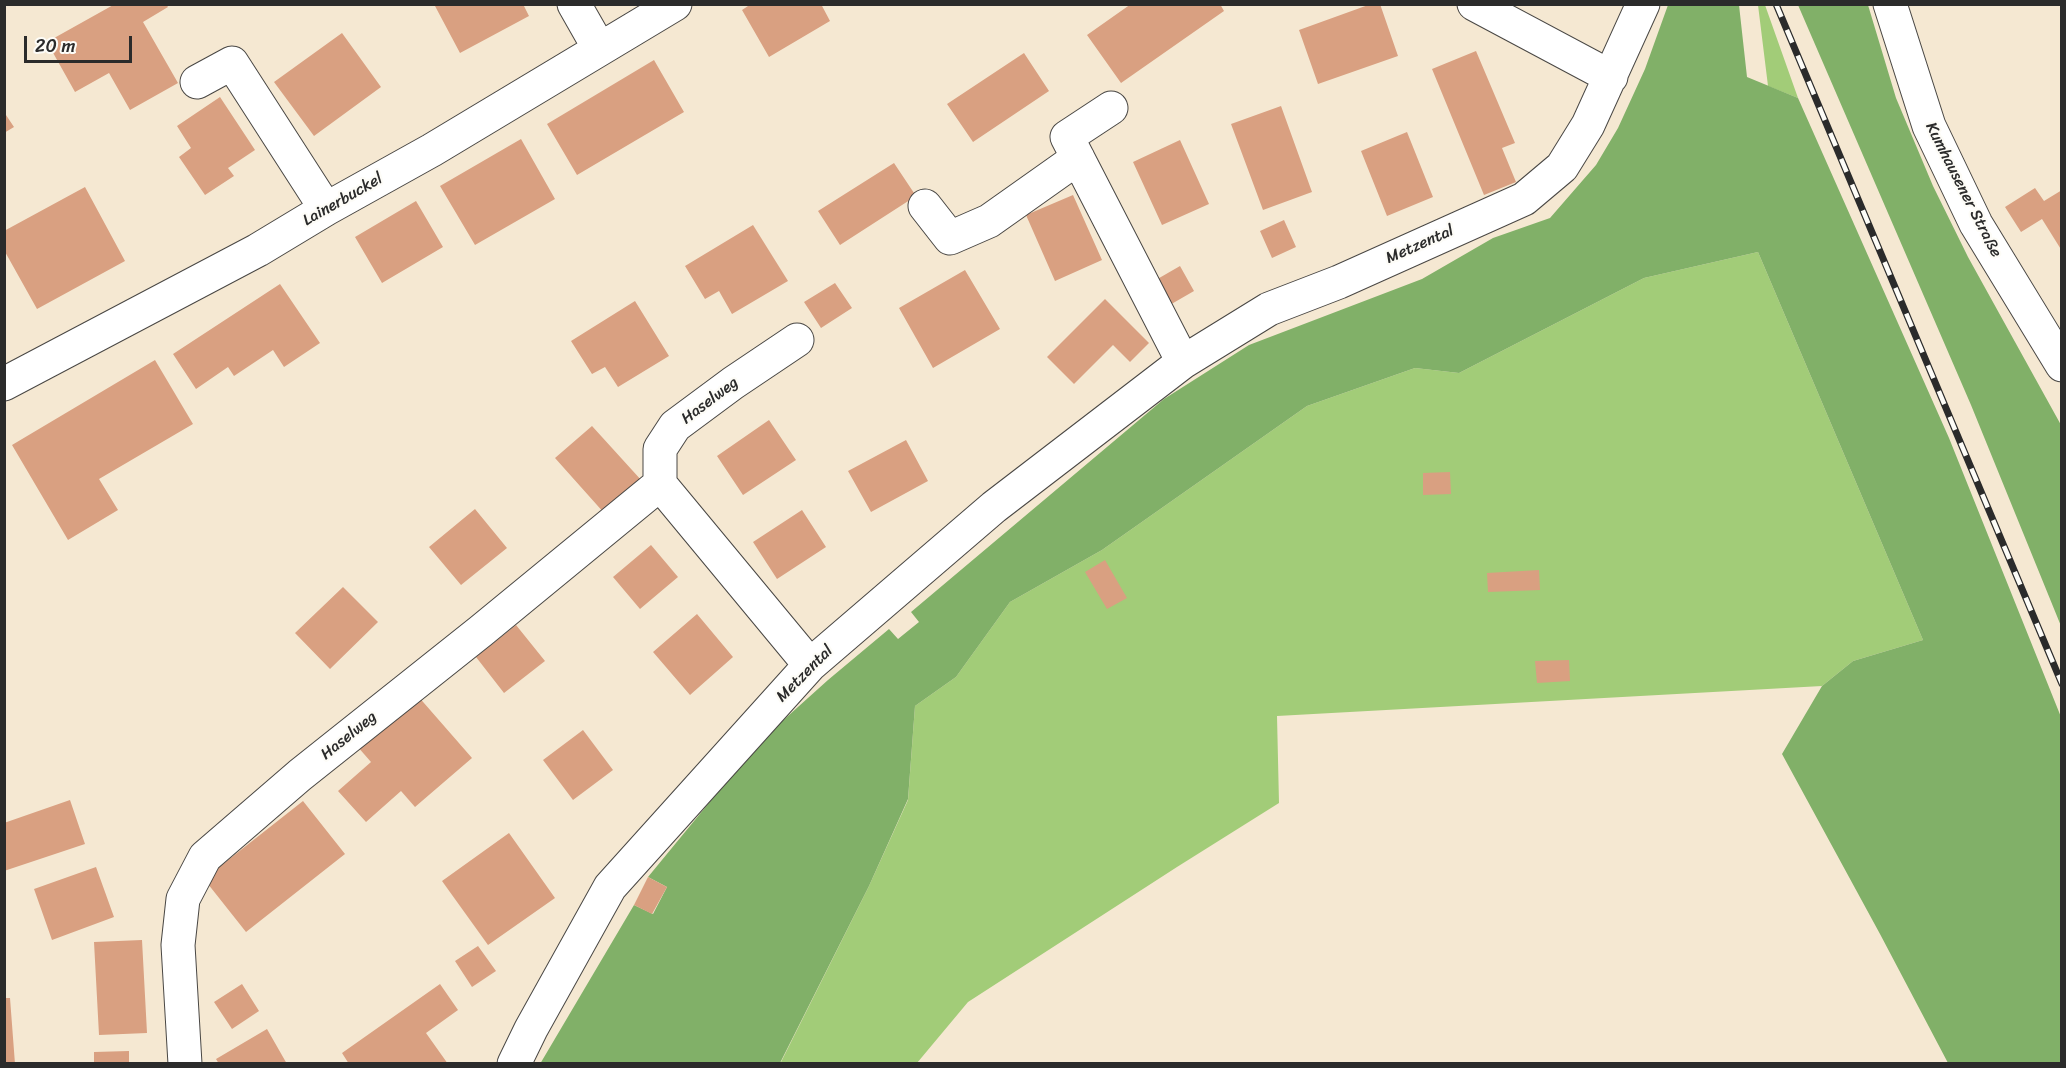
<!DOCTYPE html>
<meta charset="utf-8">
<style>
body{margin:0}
#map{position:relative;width:2066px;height:1068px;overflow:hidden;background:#f5e8d2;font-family:Sriracha,sans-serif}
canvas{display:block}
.frame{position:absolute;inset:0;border:6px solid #2b2b2b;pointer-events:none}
.scale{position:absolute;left:24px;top:36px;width:108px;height:27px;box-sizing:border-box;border:3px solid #2b2b2b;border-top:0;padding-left:8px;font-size:18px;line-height:21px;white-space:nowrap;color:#2b2b2b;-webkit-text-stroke:4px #fdfcf7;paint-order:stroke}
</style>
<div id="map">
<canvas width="2066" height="1068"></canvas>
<div class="frame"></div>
<div class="scale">20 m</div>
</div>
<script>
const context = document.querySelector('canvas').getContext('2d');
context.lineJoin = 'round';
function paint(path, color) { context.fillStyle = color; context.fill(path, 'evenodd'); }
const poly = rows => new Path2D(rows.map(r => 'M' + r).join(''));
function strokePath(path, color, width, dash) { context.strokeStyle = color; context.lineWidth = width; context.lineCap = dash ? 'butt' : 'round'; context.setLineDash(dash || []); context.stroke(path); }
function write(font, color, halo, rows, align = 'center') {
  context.font = font + ' Sriracha,sans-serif'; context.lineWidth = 4.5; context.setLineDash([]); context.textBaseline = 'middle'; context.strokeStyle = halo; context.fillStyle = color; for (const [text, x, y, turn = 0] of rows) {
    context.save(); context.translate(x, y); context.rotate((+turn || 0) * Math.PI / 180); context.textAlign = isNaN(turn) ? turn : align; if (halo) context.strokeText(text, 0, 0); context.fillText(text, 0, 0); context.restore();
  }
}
paint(poly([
 [1758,5,1765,5,1798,98,1768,86],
 [1758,252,1923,640,1853,661,1822,686,1277,716,1279,803,1177,867,968,1002,917,1063,780,1064,869,886,908,800,915,706,956,677,1010,602,1102,550,1307,406,1415,368,1459,373,1644,278]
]), '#a2cc78');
paint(poly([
 [1668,5,1739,5,1747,77,1798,98,1949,438,2061,717,2061,1063,1948,1063,1880,934,1782,754,1822,686,1853,661,1923,640,1758,252,1644,278,1459,373,1415,368,1307,406,1102,550,1010,602,956,677,915,706,908,799,869,886,780,1063,540,1064,634,905,653,914,667,887,648,877,759,742,828,680,889,629,898,639,919,622,911,612,1164,399,1249,345,1422,279,1493,238,1550,218,1596,165,1618,128,1645,69],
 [1798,5,1868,5,1896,98,1933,186,1968,257,2061,425,2061,626,1971,405]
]), '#81b068');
paint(poly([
 [115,4,166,4,168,7,143,22,178,83,130,110,109,73,75,92,47,42],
 [438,4,523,4,529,16,460,53,435,6],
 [751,4,821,4,830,21,769,57,742,10],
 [1131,4,1220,4,1224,11,1121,83,1087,35],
 [1371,4,1380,4,1398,56,1318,84,1299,30],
 [342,33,381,87,314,136,274,82],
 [1476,51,1515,143,1502,148,1516,182,1484,195,1432,69],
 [1024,53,1049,91,973,142,947,104],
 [654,60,684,112,577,175,547,124],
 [220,97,255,150,228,168,234,176,205,195,179,157,191,148,177,126],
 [1281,106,1312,192,1263,210,1231,124],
 [4,112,14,127,4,133],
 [1407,132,1433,197,1387,216,1361,151],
 [521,139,555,199,475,245,440,186],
 [1180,140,1209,204,1162,225,1133,162],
 [894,163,916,196,840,245,818,211],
 [85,187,125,261,37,309,4,250,4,231],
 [2035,188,2044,201,2062,190,2062,251,2042,219,2021,232,2005,207],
 [1073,195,1102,260,1055,281,1026,215],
 [416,201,443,247,382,283,355,237],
 [1284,220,1296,247,1272,258,1260,231],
 [753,225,788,281,732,314,719,291,705,299,685,266],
 [1180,266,1194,291,1168,306,1154,281],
 [965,270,1000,329,933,368,899,308],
 [835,283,852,308,821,328,804,302],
 [280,284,320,343,284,367,273,350,234,376,228,367,196,389,173,354],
 [1105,299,1149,343,1130,362,1113,345,1074,384,1047,357],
 [635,301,669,356,618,387,605,367,592,374,571,341],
 [155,360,193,424,99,479,118,510,68,540,12,445],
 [769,420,796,460,743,495,717,456],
 [592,426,642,481,605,514,555,458],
 [906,440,928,481,871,512,848,471],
 [1450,472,1451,494,1423,495,1423,473],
 [475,509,507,548,461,585,429,547],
 [802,510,826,547,777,579,753,542],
 [651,545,678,577,640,609,613,577],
 [1105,560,1127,598,1107,609,1085,572],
 [1539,570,1540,590,1488,592,1487,573],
 [343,587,378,622,330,669,295,633],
 [697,614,733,657,690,695,653,652],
 [516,625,545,661,504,693,476,657],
 [1569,660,1570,681,1537,683,1535,661],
 [417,695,472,758,415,807,401,791,366,822,338,791,371,762,357,746],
 [583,730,613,770,573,800,543,760],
 [70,800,85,844,4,871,4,823],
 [303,801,345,854,246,932,204,879],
 [509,833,555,898,488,945,442,881],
 [96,867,114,917,52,940,34,889],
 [648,877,667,887,652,914,634,905],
 [142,940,147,1033,99,1035,94,942],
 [478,946,496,971,472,987,455,961],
 [242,984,259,1011,232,1029,214,1002],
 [440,984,458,1010,426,1033,448,1064,349,1064,342,1053],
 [4,998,10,998,15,1064,4,1064],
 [267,1029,287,1064,219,1064,216,1059],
 [129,1051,129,1064,94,1064,94,1052]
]), '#d9a081');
const minor = poly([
 [574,4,599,48],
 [1474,4,1611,77],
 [1890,4,1929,126,1976,224,2062,365],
 [197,82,232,63,326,209],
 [1111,108,1067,137,1183,362],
 [925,206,950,238,989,221,1078,158],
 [4,384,258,250,326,209,432,150,675,4],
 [660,484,660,449,675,426,733,383,797,340],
 [185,1064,178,945,183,899,205,857,300,775,481,631,660,484,810,665],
 [514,1064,531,1029,610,887,810,665,994,507,1183,362,1269,309,1339,282,1524,199,1562,167,1588,125,1643,4]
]);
strokePath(minor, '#494744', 35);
strokePath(minor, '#fff', 33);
const rail = poly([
 [1776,4,2062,684]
]);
strokePath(rail, '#2b2b2b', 7);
strokePath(rail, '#fdfcf7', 4.5, [14]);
write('16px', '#2b2b2b', '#fdfcf7', [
 ["Kumhausener Straße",1963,190,63],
 ["Lainerbuckel",343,200,-30],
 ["Metzental",1420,245,-24],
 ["Haselweg",710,401,-37],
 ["Metzental",805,674,-45],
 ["Haselweg",349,736,-39]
]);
</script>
